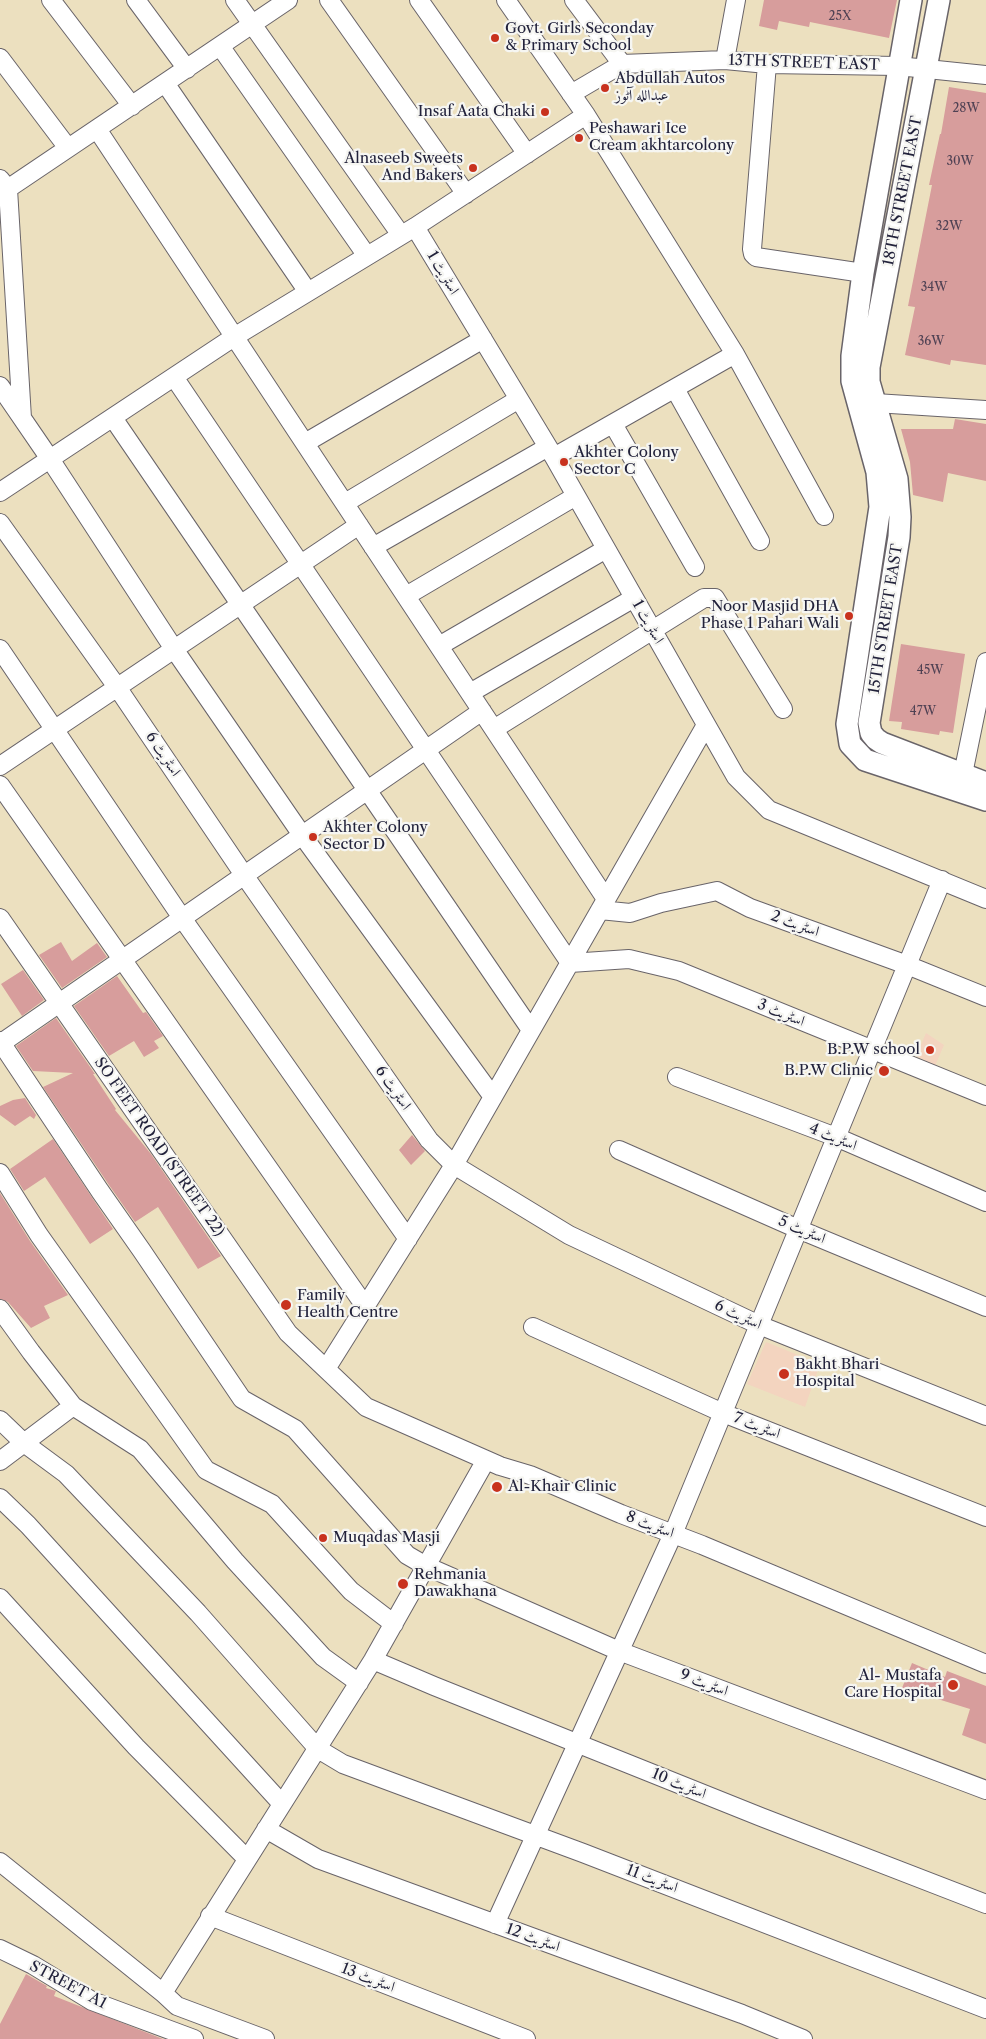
<!DOCTYPE html>
<meta charset="utf-8">
<style>
body{margin:0}
canvas{display:block;background:#ece0bf}
</style>
<canvas width="986" height="2039"></canvas>
<script>
const context = document.querySelector('canvas').getContext('2d');
context.lineJoin = 'round';
function paint(path, color) { context.fillStyle = color; context.fill(path, 'evenodd'); }
const poly = rows => new Path2D(rows.map(r => 'M' + r).join(''));
function strokePath(path, color, width, dash) { context.strokeStyle = color; context.lineWidth = width; context.lineCap = dash ? 'butt' : 'round'; context.setLineDash(dash || []); context.stroke(path); }
function write(font, color, halo, rows, align = 'center') {
  context.font = font + ' "Libre Caslon Text",Amiri,serif'; context.lineWidth = 4.5; context.setLineDash([]); context.textBaseline = 'middle'; context.strokeStyle = halo; context.fillStyle = color; for (const [text, x, y, turn = 0] of rows) {
    context.save(); context.translate(x, y); context.rotate((+turn || 0) * Math.PI / 180); context.textAlign = isNaN(turn) ? turn : align; if (halo) context.strokeText(text, 0, 0); context.fillText(text, 0, 0); context.restore();
  }
}
paint(poly([
 [926,1033,944,1045,935,1066,916,1056],
 [766,1342,820,1364,805,1407,747,1384]
]), '#f3d4bf');
paint(poly([
 [764,0,897,0,889,38,810,22,809,27,779,21,777,30,759,26],
 [949,87,986,93,986,365,951,360,950,365,905,355,915,307,908,306,932,185,929,185,940,134,941,134],
 [955,419,986,424,986,481,948,473,943,502,913,495,910,462,901,429,953,429],
 [901,644,965,654,953,733,940,731,939,735,901,729,902,722,889,721],
 [61,942,72,961,97,943,107,957,62,988,39,955],
 [23,970,44,1000,22,1016,1,984],
 [117,976,143,1013,146,1012,163,1036,154,1041,159,1048,144,1057,134,1041,109,1056,74,1006],
 [56,1018,95,1074,93,1074,116,1109,115,1110,151,1154,221,1256,198,1269,158,1207,135,1222,109,1185,43,1087,73,1073,33,1071,16,1046],
 [25,1098,36,1115,34,1119,30,1116,15,1126,0,1115,0,1106,13,1100],
 [412,1135,425,1151,411,1165,399,1150],
 [53,1139,113,1229,90,1244,45,1177,24,1191,10,1169],
 [0,1193,30,1241,68,1295,44,1306,50,1318,31,1328,8,1302,0,1299],
 [912,1663,945,1677,947,1671,986,1686,986,1744,962,1735,970,1709,902,1688],
 [26,1974,47,1986,46,1988,56,1991,54,1996,163,2039,0,2039,0,2024]
]), '#d79d9c');
const minor = poly([
 [51,0,132,106],
 [136,0,187,69],
 [235,0,401,235],
 [329,0,466,194],
 [419,0,527,154],
 [506,0,586,115,735,354,824,516],
 [574,0,622,64],
 [220,46,367,256],
 [0,58,68,148],
 [725,60,736,0],
 [767,64,752,249,753,254,756,257,863,273],
 [165,83,308,292],
 [571,94,622,64,725,60,767,64,898,66,986,75],
 [97,129,606,899],
 [0,179,8,189,22,418],
 [0,194,288,0],
 [415,227,554,457,736,777,769,810,986,899],
 [174,377,570,963,629,959,679,971,986,1096],
 [0,386,50,459,174,649,302,835,493,1097],
 [675,389,760,541],
 [875,403,986,410],
 [113,418,531,1030],
 [613,424,695,567],
 [305,443,483,339],
 [554,457,735,354],
 [0,492,234,337,415,227,586,115],
 [345,503,519,399],
 [0,523,117,687,244,875,429,1140,454,1165,569,1235,759,1325,986,1416],
 [373,547,548,447],
 [406,596,576,496],
 [439,646,606,549],
 [0,649,182,918,408,1239],
 [470,693,634,598],
 [494,729,704,598,715,598,783,709],
 [0,766,359,525],
 [963,774,986,662],
 [0,785,365,1306],
 [600,910,630,913,661,903,717,891,750,908,907,965,986,997],
 [0,918,288,1333,366,1407,500,1466,530,1475,621,1514,702,1545,986,1664],
 [0,1041,100,1191,142,1251,242,1399,295,1429,407,1555,426,1566,619,1651,986,1790],
 [0,1044,482,711],
 [677,1077,836,1137,986,1202],
 [619,1150,798,1229,986,1307],
 [0,1173,39,1235,206,1470,272,1504,351,1591,394,1624],
 [0,1309,31,1352,73,1406,140,1449,235,1561,323,1657,359,1683],
 [533,1327,723,1413,986,1517],
 [326,1369,454,1165,706,725],
 [0,1420,24,1443,66,1474,198,1613,318,1749,343,1764,583,1853,986,2009],
 [0,1461,73,1406],
 [0,1498,28,1525,282,1804],
 [0,1598,136,1747,247,1859],
 [373,1660,434,1686,761,1817,986,1904],
 [266,1829,318,1859,742,2014,803,2039],
 [0,1862,163,1993,177,2006,265,2039],
 [210,1916,526,2039],
 [495,1924,673,1534,942,880],
 [0,1949,33,1965,92,2001,194,2039],
 [163,1993,373,1660,486,1460]
]);
const tertiary = poly([
 [911,0,863,273,852,356,852,381,877,472,880,507,847,724,850,744,865,760,986,800],
 [939,0,869,367,869,382,897,479,900,517,899,537,869,723,871,733,876,739,882,743,986,783]
]);
strokePath(minor, '#696469', 20);
strokePath(tertiary, '#696469', 24);
strokePath(minor, '#fff', 18);
strokePath(tertiary, '#fff', 21);
for (const [x, y, r, color] of [
 [495,38,5,"#c8321e"],
 [605,88,5,"#c8321e"],
 [545,112,5,"#c8321e"],
 [579,138,5,"#c8321e"],
 [473,168,5,"#c8321e"],
 [564,462,5,"#c8321e"],
 [849,616,5,"#c8321e"],
 [313,837,5,"#c8321e"],
 [930,1050,5,"#c8321e"],
 [884,1071,6,"#c8321e"],
 [286,1305,6,"#c8321e"],
 [784,1374,6,"#c8321e"],
 [497,1487,6,"#c8321e"],
 [323,1538,5,"#c8321e"],
 [403,1584,6,"#c8321e"],
 [953,1685,6,"#c8321e"]
]) { const dot = new Path2D(); dot.arc(x, y, r, 0, 2 * Math.PI); context.fillStyle = color; context.fill(dot); strokePath(dot, '#f6f6f2', 2); }
write('12px', '#4f4153', null, [
 ["25X",840,17],
 ["28W",966,109],
 ["30W",960,162],
 ["32W",949,227],
 ["34W",934,288],
 ["36W",931,342],
 ["45W",930,671],
 ["47W",923,712]
]);
write('15px', '#22223b', '#f6f6f2', [
 ["Govt. Girls Seconday",505,29],
 ["& Primary School",505,46],
 ["Abdullah Autos",615,79],
 ["عبدالله آٹوز",615,96],
 ["Insaf Aata Chaki",535,112,"right"],
 ["Peshawari Ice",589,129],
 ["Cream akhtarcolony",589,146],
 ["Alnaseeb Sweets",463,159,"right"],
 ["And Bakers",463,176,"right"],
 ["Akhter Colony",574,453],
 ["Sector C",574,470],
 ["Noor Masjid DHA",839,607,"right"],
 ["Phase 1 Pahari Wali",839,624,"right"],
 ["Akhter Colony",323,828],
 ["Sector D",323,845],
 ["B.P.W school",920,1050,"right"],
 ["B.P.W Clinic",873,1071,"right"],
 ["Family",297,1296],
 ["Health Centre",297,1313],
 ["Bakht Bhari",795,1365],
 ["Hospital",795,1382],
 ["Al-Khair Clinic",508,1487],
 ["Muqadas Masji",333,1538],
 ["Rehmania",414,1575],
 ["Dawakhana",414,1592],
 ["Al- Mustafa",942,1676,"right"],
 ["Care Hospital",942,1693,"right"]
], 'left');
write('15px', '#22223b', '#f6f6f2', [
 ["13TH STREET EAST",804,63,2],
 ["18TH STREET EAST",903,191,-79],
 ["اسٹریٹ 1",443,273,59],
 ["15TH STREET EAST",886,619,-81],
 ["اسٹریٹ 1",648,622,60],
 ["اسٹریٹ 6",163,754,56],
 ["اسٹریٹ 2",795,924,20],
 ["اسٹریٹ 3",781,1013,22],
 ["اسٹریٹ 6",393,1088,55],
 ["اسٹریٹ 4",833,1137,22],
 ["SO FEET ROAD (STREET 22)",159,1147,55],
 ["اسٹریٹ 5",802,1230,23],
 ["اسٹریٹ 6",738,1315,25],
 ["اسٹریٹ 7",757,1426,21],
 ["اسٹریٹ 8",650,1525,21],
 ["اسٹریٹ 9",704,1683,21],
 ["اسٹریٹ 10",679,1784,22],
 ["اسٹریٹ 11",652,1879,21],
 ["اسٹریٹ 12",533,1938,20],
 ["اسٹریٹ 13",368,1978,21],
 ["STREET A1",68,1985,28]
]);
</script>
